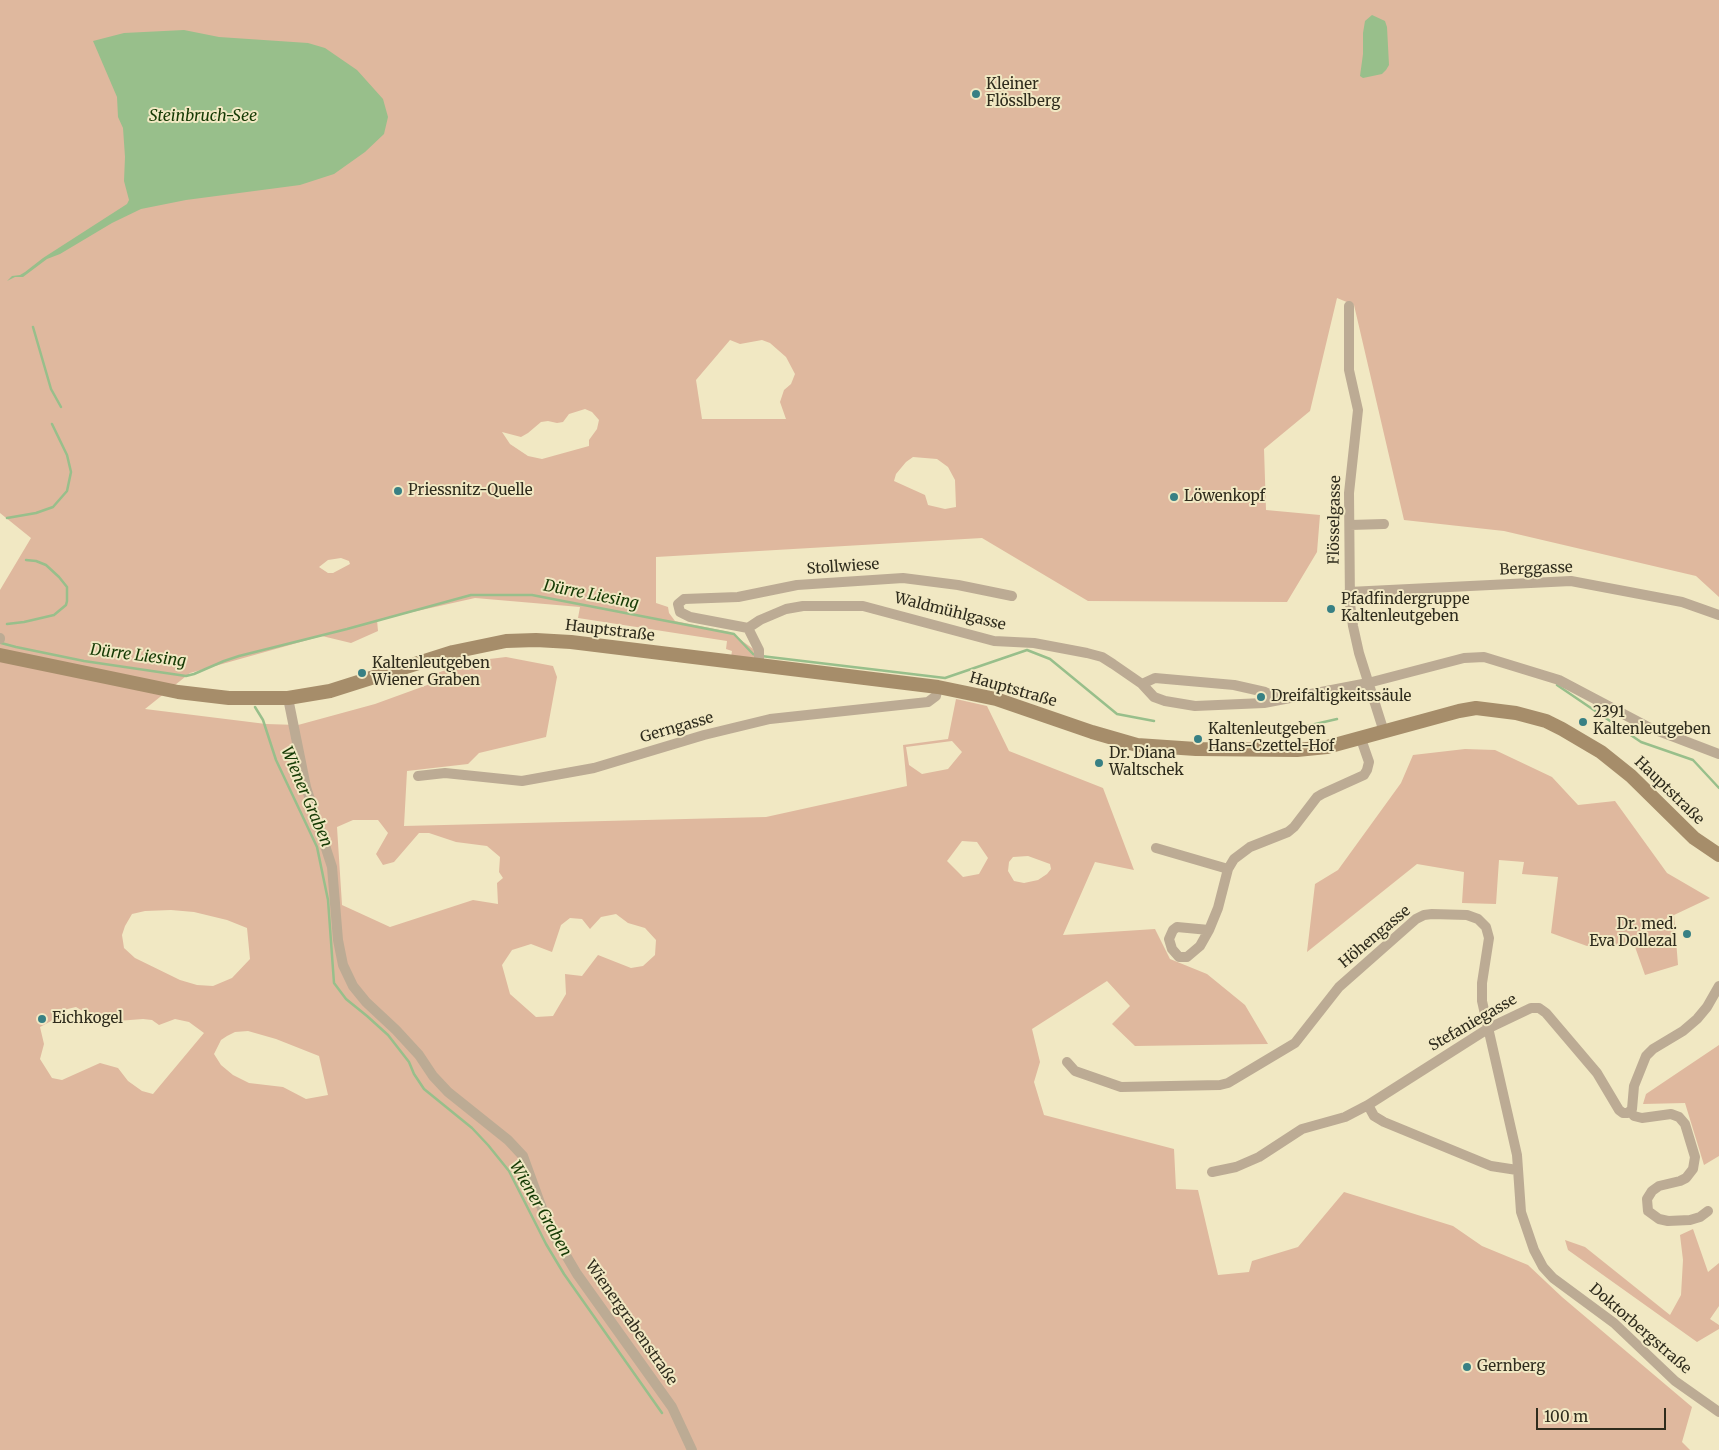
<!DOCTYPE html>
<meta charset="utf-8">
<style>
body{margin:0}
#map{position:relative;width:1719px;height:1450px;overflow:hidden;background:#f1e8c3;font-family:Merriweather,serif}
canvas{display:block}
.scale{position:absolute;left:1536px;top:1408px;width:130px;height:22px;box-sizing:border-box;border:2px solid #2f2c1d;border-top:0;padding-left:6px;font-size:15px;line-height:18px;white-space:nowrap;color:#2f2c1d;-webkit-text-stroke:4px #f1e8c3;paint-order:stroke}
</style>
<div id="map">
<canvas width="1719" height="1450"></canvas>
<div class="scale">100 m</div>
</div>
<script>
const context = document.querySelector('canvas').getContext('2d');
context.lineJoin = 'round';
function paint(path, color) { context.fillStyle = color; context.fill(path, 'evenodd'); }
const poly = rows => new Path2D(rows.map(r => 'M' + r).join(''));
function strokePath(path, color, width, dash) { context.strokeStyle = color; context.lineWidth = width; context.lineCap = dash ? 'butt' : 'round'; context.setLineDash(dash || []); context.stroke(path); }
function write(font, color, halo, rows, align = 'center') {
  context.font = font + ' Merriweather,serif'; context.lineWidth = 4; context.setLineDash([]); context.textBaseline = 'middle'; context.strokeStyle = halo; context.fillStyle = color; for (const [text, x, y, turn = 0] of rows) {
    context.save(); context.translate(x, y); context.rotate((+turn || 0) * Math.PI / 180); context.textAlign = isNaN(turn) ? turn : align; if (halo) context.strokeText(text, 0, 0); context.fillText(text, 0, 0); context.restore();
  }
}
paint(poly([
 [0,0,1719,0,1719,597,1696,576,1504,531,1404,520,1354,305,1337,298,1310,411,1264,449,1266,510,1320,515,1317,552,1287,602,1088,601,982,538,656,557,656,603,668,607,669,613,675,621,730,632,756,651,755,660,731,657,732,651,726,649,727,641,578,618,580,607,475,598,377,620,378,631,351,643,322,636,190,673,145,709,266,724,298,725,375,704,430,684,428,676,473,661,506,657,553,666,557,677,546,737,479,753,468,764,407,771,404,826,766,817,907,786,903,745,948,739,956,699,987,706,1009,751,1103,788,1134,870,1095,862,1063,935,1155,929,1170,959,1207,974,1245,1005,1268,1044,1135,1046,1112,1024,1130,1006,1107,981,1032,1029,1040,1062,1034,1082,1044,1115,1174,1149,1176,1189,1198,1190,1218,1275,1249,1272,1252,1261,1298,1247,1344,1192,1453,1226,1482,1246,1528,1265,1562,1297,1692,1407,1682,1442,1690,1450,0,1450,0,590,31,538,0,513],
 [730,340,740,344,762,340,770,343,786,357,795,374,791,384,784,390,780,402,786,419,702,419,696,380],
 [585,409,592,412,599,420,597,429,589,440,589,446,542,459,528,456,510,444,502,432,521,437,528,433,541,422,548,421,557,423,563,422,569,414],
 [913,457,937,459,948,467,955,480,956,507,945,509,928,505,925,495,894,481,896,474,906,462],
 [341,558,349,561,350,564,333,573,328,573,319,567,328,560],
 [952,741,962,752,948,769,922,774,909,765,906,747],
 [353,820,378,820,388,833,376,854,383,865,394,862,419,833,429,833,456,842,487,846,500,857,499,872,503,878,497,883,498,904,473,900,390,927,342,905,337,827],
 [962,841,977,842,988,858,979,874,963,877,947,861],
 [1028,856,1050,864,1051,869,1047,874,1038,880,1024,883,1014,881,1008,871,1009,862,1013,857],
 [171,910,194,912,227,920,247,928,250,959,232,978,213,986,197,985,180,980,135,958,124,948,122,935,125,926,132,914,145,911],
 [616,914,628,923,645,928,656,940,655,955,643,966,631,968,598,955,582,976,565,974,566,994,553,1016,536,1017,510,994,502,965,512,950,531,944,552,952,561,925,570,918,582,919,590,929,601,917],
 [76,1007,94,1018,117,1021,143,1019,152,1020,159,1025,175,1019,189,1022,204,1033,153,1094,142,1091,128,1081,118,1068,100,1063,62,1080,52,1078,40,1059,44,1044,40,1027,53,1020,59,1011],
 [248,1031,276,1039,319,1056,328,1095,306,1099,283,1087,249,1083,233,1075,221,1065,214,1054,221,1040,227,1036,235,1032],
 [1465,749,1495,750,1552,777,1578,805,1615,801,1667,873,1710,898,1674,915,1678,965,1645,975,1634,944,1587,946,1551,933,1558,877,1522,874,1524,862,1499,860,1496,904,1462,903,1464,872,1417,864,1307,952,1315,884,1338,870,1401,783,1413,755],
 [1719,1045,1719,1156,1704,1165,1685,1103,1643,1104,1646,1094],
 [1693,1229,1708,1272,1719,1263,1719,1306,1710,1319,1719,1325,1719,1329,1697,1342,1568,1250,1565,1240,1585,1247,1670,1315,1681,1295,1683,1260,1680,1235]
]), '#dfb89e');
paint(poly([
 [1372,15,1385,21,1387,27,1389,65,1386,70,1382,74,1363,78,1360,76,1363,54,1363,33,1365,21],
 [184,30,219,37,308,43,325,48,357,70,383,99,388,117,384,134,365,152,334,174,300,185,186,200,141,209,112,223,60,254,47,259,23,277,15,277,7,281,12,276,20,275,25,272,43,258,127,204,129,200,124,181,125,157,123,128,118,117,117,97,93,41,124,33]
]), '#98bf8b');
strokePath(poly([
 [33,327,51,389,61,407],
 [7,518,36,513,53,507,67,491,71,472,67,455,52,424],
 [7,624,24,622,54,615,66,605,67,601,67,587,59,577,46,565,36,561,26,560],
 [1,643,16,647,84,661,186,676,194,674,224,661,239,656,347,629,471,595,532,595,734,634,753,654,756,655],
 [761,656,945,678,1027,650,1050,659,1117,714,1154,721],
 [1557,685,1641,742,1693,760,1719,788],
 [255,707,263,720,276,760,317,847,328,900,334,983,346,999,367,1016,388,1035,409,1062,414,1074,424,1089,472,1128,488,1145,509,1171,546,1244,564,1274,662,1413],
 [1224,726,1285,731,1337,719]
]), '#98bf8b', 2.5);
strokePath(poly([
 [1349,306,1349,370,1358,410,1349,493,1350,604,1353,626,1359,653,1384,732],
 [1350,525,1384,524],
 [1349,592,1571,581,1682,602,1719,615],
 [1012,596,958,585,903,578,797,585,738,597,684,599,678,604,680,612,690,617,748,628,760,620,786,609,803,606,863,606,994,641,1034,643,1087,653,1102,657,1113,664,1142,684,1154,697,1165,701,1195,706,1264,703,1368,683,1464,658,1484,657,1559,680,1648,727,1719,754],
 [748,628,759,650,759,666],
 [0,639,0,638],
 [1142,684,1155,678,1234,685,1265,692,1281,699],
 [288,698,306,787,332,867,338,940,343,965,353,986,366,1002,396,1030,419,1055,433,1076,448,1092,508,1140,523,1156,548,1225,577,1274,672,1407,692,1450],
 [418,776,445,773,522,781,594,768,704,735,770,719,928,702,936,696,938,687],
 [1156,848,1228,869],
 [1209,930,1200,946,1187,957,1179,957,1172,949,1169,939,1173,930,1177,927,1209,930,1218,908,1228,869,1234,859,1250,847,1288,832,1294,827,1317,797,1322,794,1364,775,1367,770,1369,762,1361,739],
 [1067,1062,1075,1071,1121,1087,1220,1085,1228,1083,1295,1043,1339,987,1416,919,1424,915,1432,914,1467,915,1478,919,1486,927,1489,938,1482,983,1482,1001,1517,1155,1521,1212,1534,1250,1543,1267,1553,1278,1614,1323,1675,1381,1719,1412],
 [1368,1105,1374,1116,1384,1122,1491,1166,1517,1170],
 [1630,1111,1634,1116,1642,1118,1671,1114,1679,1117,1685,1124,1695,1157,1693,1169,1686,1178,1680,1181,1659,1186,1652,1191,1647,1199,1648,1211,1659,1219,1668,1221,1690,1220,1700,1217,1708,1211],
 [1212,1172,1236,1167,1259,1157,1302,1129,1345,1117,1368,1105,1489,1028,1531,1008,1539,1008,1546,1013,1597,1073,1619,1110,1623,1113,1628,1113,1632,1109,1634,1086,1646,1056,1653,1049,1683,1031,1697,1019,1707,1007,1719,986]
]), '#bcab94', 10);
strokePath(poly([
 [0,655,178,692,229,698,288,698,330,691,453,652,506,641,536,640,571,642,938,687,996,699,1092,732,1137,745,1196,749,1297,750,1327,747,1459,711,1476,708,1516,713,1546,721,1562,729,1601,752,1631,776,1694,838,1719,855]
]), '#a68d6a', 14);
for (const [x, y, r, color] of [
 [976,94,5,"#388084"],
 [398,491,5,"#388084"],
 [1174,497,5,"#388084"],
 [1331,609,5,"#388084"],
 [362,673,5,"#388084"],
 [1261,697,5,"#388084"],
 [1583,722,5,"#388084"],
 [1198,739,5,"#388084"],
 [1099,763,5,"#388084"],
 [1687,934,5,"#388084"],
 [42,1019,5,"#388084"],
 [1467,1367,5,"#388084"]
]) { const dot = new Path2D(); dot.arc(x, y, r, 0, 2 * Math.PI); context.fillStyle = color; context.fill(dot); strokePath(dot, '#f1e8c3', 2); }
write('15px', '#2f2c1d', '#f1e8c3', [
 ["Kleiner",986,85],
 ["Flösslberg",986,102],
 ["Priessnitz-Quelle",408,491],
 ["Löwenkopf",1184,497],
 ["Pfadfindergruppe",1341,600],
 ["Kaltenleutgeben",1341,617],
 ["Kaltenleutgeben",372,664],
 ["Wiener Graben",372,681],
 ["Dreifaltigkeitssäule",1271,697],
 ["2391",1593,713],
 ["Kaltenleutgeben",1593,730],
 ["Kaltenleutgeben",1208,730],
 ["Hans-Czettel-Hof",1208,747],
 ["Dr. Diana",1109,754],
 ["Waltschek",1109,771],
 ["Dr. med.",1677,925,"right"],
 ["Eva Dollezal",1677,942,"right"],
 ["Eichkogel",52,1019],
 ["Gernberg",1477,1367]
], 'left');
write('15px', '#2f2c1d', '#f1e8c3', [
 ["Flösselgasse",1335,520,-89],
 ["Stollwiese",843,567,-4],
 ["Berggasse",1536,569,-2],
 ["Waldmühlgasse",950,612,14],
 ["Hauptstraße",610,631,7],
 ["Hauptstraße",1013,690,16],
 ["Gerngasse",677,728,-16],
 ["Hauptstraße",1669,791,44],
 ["Höhengasse",1375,937,-40],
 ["Stefaniegasse",1473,1023,-30],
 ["Wienergrabenstraße",631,1323,55],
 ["Doktorbergstraße",1640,1329,41]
]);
write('italic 16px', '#153a04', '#f1e8c3', [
 ["Steinbruch-See",203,116],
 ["Dürre Liesing",591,595,11],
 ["Dürre Liesing",138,656,7],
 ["Wiener Graben",306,797,67],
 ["Wiener Graben",540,1209,60]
]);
</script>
